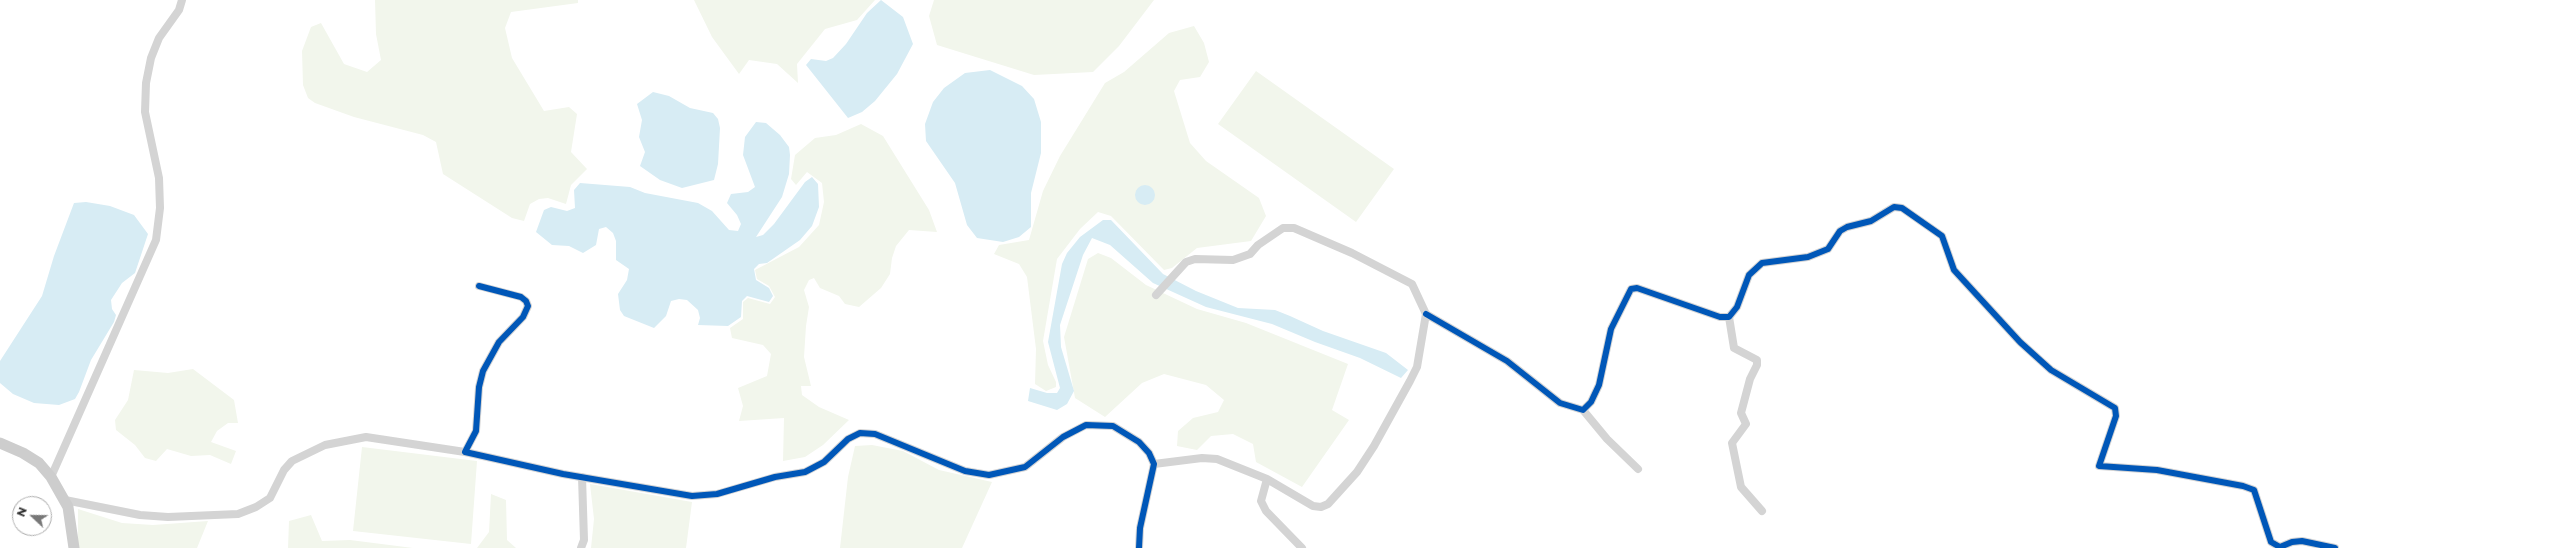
<!DOCTYPE html>
<style>
body{margin:0}
#map{position:relative;width:2565px;height:548px;overflow:hidden;background:#fff;font-family:Montserrat,sans-serif}
canvas{display:block}
.north{position:absolute;left:12px;top:496px;width:40px;height:40px;box-sizing:border-box;background:#fff;border:1px solid #acacac;border-radius:50%;rotate:292deg;font-size:11px;font-weight:700;line-height:16px;text-align:center;color:#2f2f2f}
.north::after{content:'';display:block;margin:auto;width:14px;height:18px;background:#787878;clip-path:polygon(50% 0,100% 100%,50% 72%,0 100%)}
</style>
<div id="map">
<canvas width="2565" height="548"></canvas>
<div class="north">N</div>
</div>
<script>
const context = document.querySelector('canvas').getContext('2d');
context.lineJoin = 'round';
function paint(path, color) { context.fillStyle = color; context.fill(path, 'evenodd'); }
const poly = rows => new Path2D(rows.map(r => 'M' + r).join(''));
function strokePath(path, color, width, dash) { context.strokeStyle = color; context.lineWidth = width; context.lineCap = dash ? 'butt' : 'round'; context.setLineDash(dash || []); context.stroke(path); }
paint(poly([
 [375,0,578,0,578,3,511,12,505,28,512,58,544,111,569,107,577,114,571,152,587,169,571,185,566,204,548,198,539,199,530,204,524,221,512,218,443,174,436,142,423,135,354,117,315,103,308,98,303,85,302,51,311,27,321,23,344,64,367,72,381,60,376,34],
 [694,0,875,0,857,20,825,29,797,64,798,83,777,64,749,60,739,74,712,37],
 [934,0,1154,0,1119,46,1093,72,1034,75,937,45,929,16],
 [1194,26,1204,43,1209,62,1200,77,1180,80,1174,91,1190,143,1206,161,1259,198,1266,216,1251,241,1197,248,1172,268,1164,270,1111,216,1098,212,1080,229,1057,259,1043,341,1048,365,1056,382,1056,387,1046,391,1035,384,1036,349,1027,277,1019,264,994,254,999,245,1029,240,1043,191,1060,156,1105,83,1124,72,1169,33],
 [1256,71,1394,169,1356,222,1218,124],
 [861,124,883,136,929,210,937,232,909,230,896,246,892,258,890,274,881,288,859,307,845,304,839,296,820,288,814,278,809,280,804,290,809,307,806,326,804,357,811,386,801,386,802,395,819,407,849,420,823,445,805,457,783,461,784,418,739,421,743,406,738,388,767,376,771,354,763,345,732,338,730,328,743,319,743,302,748,298,770,304,775,297,769,286,757,279,755,270,799,247,819,225,824,202,822,183,807,172,796,185,791,179,795,155,815,138,836,135],
 [1098,253,1111,258,1146,285,1197,309,1246,323,1348,364,1332,410,1349,420,1302,487,1256,462,1253,444,1233,434,1211,436,1197,450,1177,446,1178,431,1193,418,1218,412,1224,400,1206,385,1164,374,1142,383,1105,417,1075,398,1064,337,1088,259],
 [193,369,234,400,238,423,228,423,217,431,211,442,236,451,231,464,210,455,191,456,167,449,156,461,145,458,135,445,116,430,115,420,128,400,134,370,168,373],
 [872,445,903,451,939,470,992,482,962,548,840,548,848,477,855,446],
 [362,447,477,461,471,544,353,531],
 [590,484,692,502,686,548,591,548,594,519],
 [491,494,506,500,507,540,516,548,477,548,489,532],
 [78,509,122,523,153,525,208,521,197,548,78,548],
 [311,515,322,541,350,540,413,548,288,548,289,521]
]), '#f2f6ec');
paint(poly([
 [881,0,903,17,913,44,897,74,875,101,862,112,848,118,806,65,811,59,826,61,833,58,846,44,867,13],
 [990,70,1022,86,1034,99,1041,122,1041,153,1031,193,1031,227,1019,237,1003,242,977,238,967,225,955,183,926,141,925,124,933,102,944,88,965,73],
 [653,92,669,96,690,108,713,113,718,119,720,128,718,164,714,180,682,188,660,180,640,166,645,152,639,137,642,120,637,104],
 [756,122,766,123,780,135,789,147,790,155,789,174,782,197,756,237,763,235,774,224,805,182,812,177,818,184,819,207,812,226,800,240,767,263,759,264,754,269,756,280,769,288,773,296,769,302,747,296,742,301,741,317,728,326,698,325,700,318,698,310,687,300,679,299,671,301,666,316,654,328,624,316,620,310,618,294,627,280,629,269,616,260,616,241,613,233,606,227,599,229,596,245,583,253,569,246,552,245,536,232,544,210,551,207,567,211,575,208,574,190,580,183,630,187,645,193,698,203,712,211,729,230,738,231,741,224,737,215,727,203,731,194,748,192,755,187,743,155,745,137],
 '1135 195a10 10 0 1 1 20 0a10 10 0 1 1-20 0Z',
 [86,202,110,206,134,215,148,234,135,273,122,283,111,300,112,309,116,315,114,322,91,360,79,392,75,399,59,405,34,403,13,394,0,383,0,361,42,296,54,256,74,203],
 [1103,220,1111,220,1163,274,1196,291,1238,308,1275,310,1290,316,1323,331,1386,353,1408,370,1401,378,1360,358,1315,342,1272,324,1206,307,1153,283,1110,245,1092,238,1083,255,1060,325,1061,347,1074,391,1067,404,1057,410,1028,401,1030,388,1047,393,1057,393,1060,388,1048,342,1062,264,1067,253,1080,237]
]), '#d7ecf4');
strokePath(poly([
 [479,286,521,297,526,301,528,306,523,317,499,342,483,371,479,387,476,431,465,452,563,474,692,496,717,494,775,477,805,472,824,462,848,439,860,433,875,434,965,471,989,475,1025,467,1063,437,1086,425,1113,426,1139,442,1149,453,1154,464,1140,528,1139,548],
 [1426,314,1507,361,1560,403,1583,410,1591,402,1599,385,1611,329,1631,289,1637,288,1720,317,1729,317,1737,307,1749,275,1762,263,1808,257,1828,249,1840,231,1847,227,1871,221,1894,207,1902,208,1942,236,1954,270,2020,342,2051,370,2115,408,2116,416,2099,466,2157,470,2243,486,2254,490,2271,542,2280,547,2292,542,2302,541,2335,548],
 [1729,317,1734,348,1757,360,1757,365,1750,379,1741,413,1746,424,1732,443,1741,487,1762,511],
 [1583,410,1607,439,1638,469],
 [1154,464,1202,458,1217,459,1267,479,1313,506,1321,507,1328,504,1357,472,1374,446,1410,381,1417,367,1426,314,1412,284,1352,253,1294,228,1283,228,1258,245,1250,254,1233,260,1195,259,1186,262,1156,295],
 [51,477,156,240,160,208,159,178,145,112,146,83,151,58,159,38,179,10,182,0],
 [1267,479,1261,501,1266,511,1302,548],
 [65,500,140,515,168,517,238,514,256,507,270,498,284,470,292,461,325,445,366,437,465,452],
 [581,548,584,540,582,477]
]), '#d4d4d4', 8);
strokePath(poly([
 [0,443,23,453,39,463,51,477,68,507,74,548]
]), '#cdcdcd', 11);
strokePath(poly([
 [479,286,521,297,526,301,528,306,523,317,499,342,483,371,479,387,476,431,465,452,563,474,692,496,717,494,775,477,805,472,824,462,848,439,860,433,875,434,965,471,989,475,1025,467,1063,437,1086,425,1113,426,1139,442,1149,453,1154,464,1140,528,1139,548],
 [1426,314,1507,361,1560,403,1583,410,1591,402,1599,385,1611,329,1631,289,1637,288,1720,317,1729,317,1737,307,1749,275,1762,263,1808,257,1828,249,1840,231,1847,227,1871,221,1894,207,1902,208,1942,236,1954,270,2020,342,2051,370,2115,408,2116,416,2099,466,2157,470,2243,486,2254,490,2271,542,2280,547,2292,542,2302,541,2335,548]
]), '#0057b8', 6);
</script>
